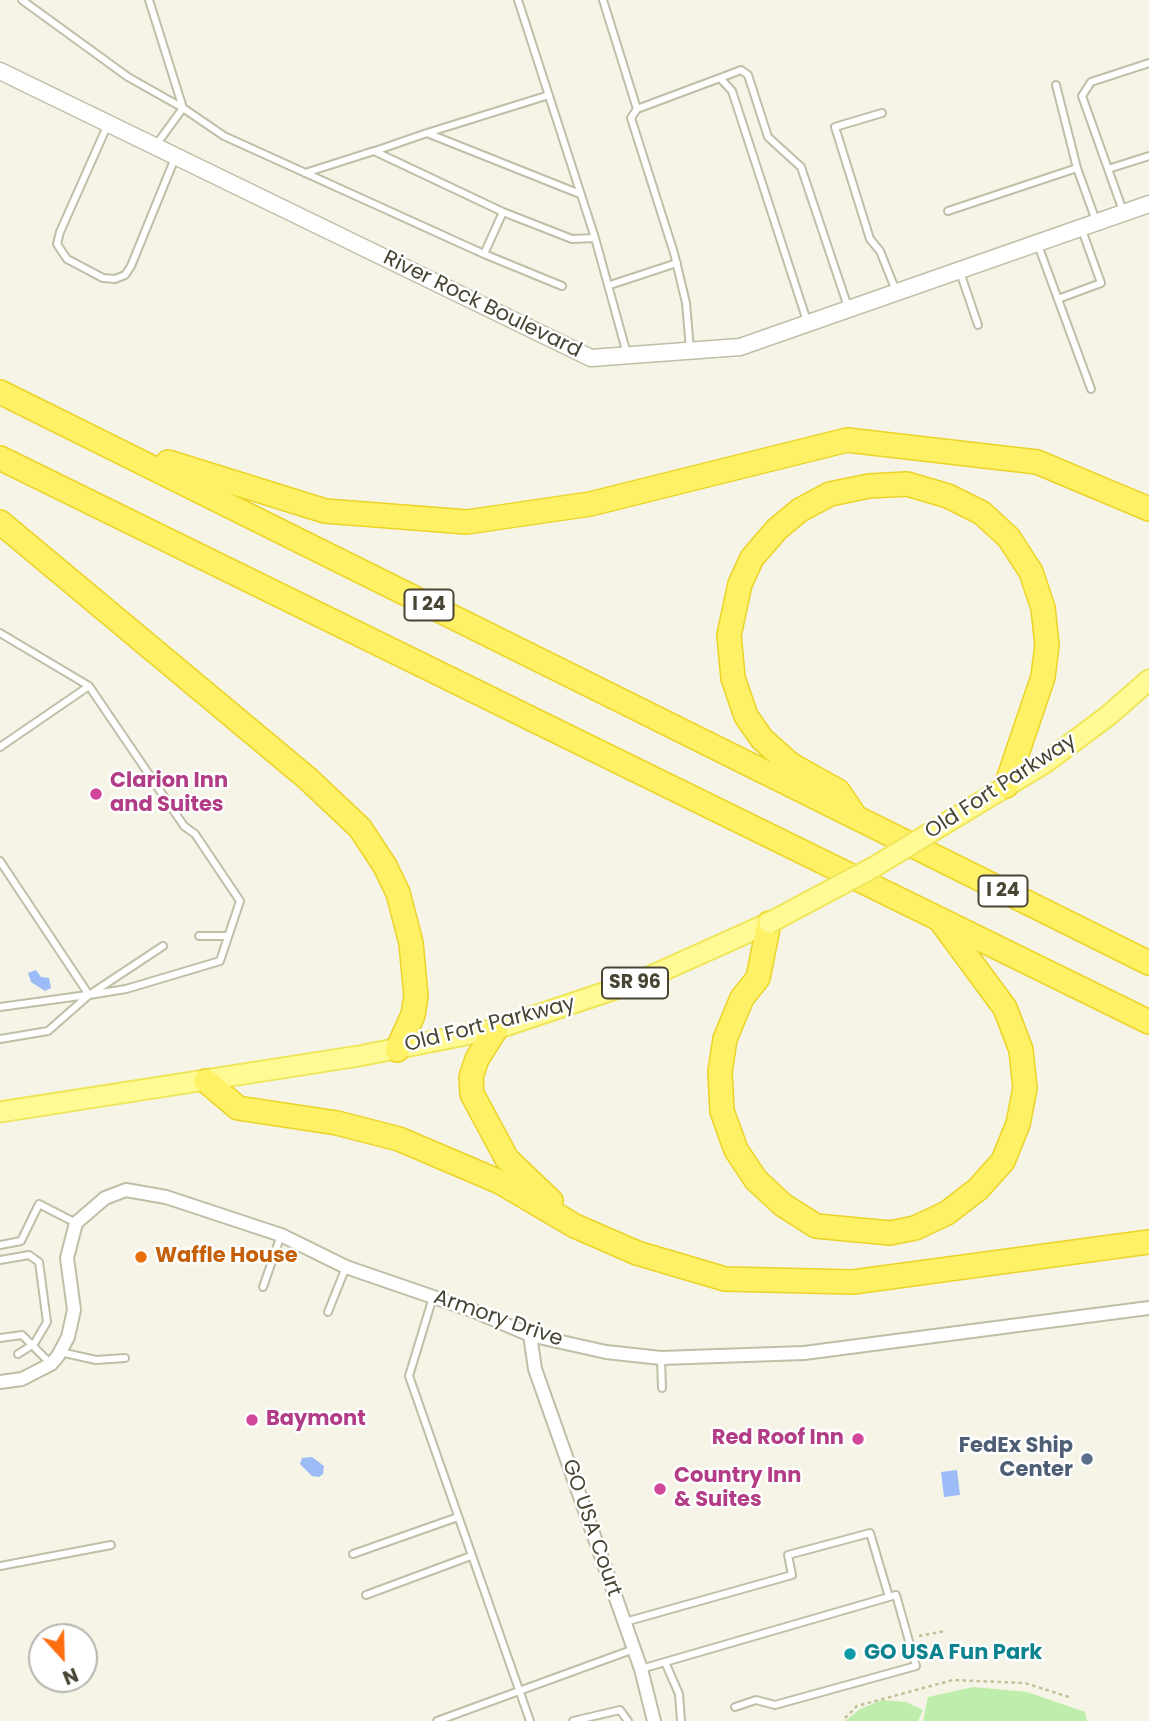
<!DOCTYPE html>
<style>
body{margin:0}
#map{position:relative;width:1149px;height:1721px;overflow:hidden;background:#f5f4e6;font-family:Poppins,sans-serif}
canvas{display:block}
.north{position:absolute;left:28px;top:1623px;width:70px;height:70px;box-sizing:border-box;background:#fff;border:2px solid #b6b5ae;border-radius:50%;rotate:158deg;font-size:19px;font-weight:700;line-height:28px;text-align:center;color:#484534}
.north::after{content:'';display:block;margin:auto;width:24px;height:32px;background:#ff6f12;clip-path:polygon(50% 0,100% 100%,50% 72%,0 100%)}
</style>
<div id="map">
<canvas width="1149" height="1721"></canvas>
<div class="north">N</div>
</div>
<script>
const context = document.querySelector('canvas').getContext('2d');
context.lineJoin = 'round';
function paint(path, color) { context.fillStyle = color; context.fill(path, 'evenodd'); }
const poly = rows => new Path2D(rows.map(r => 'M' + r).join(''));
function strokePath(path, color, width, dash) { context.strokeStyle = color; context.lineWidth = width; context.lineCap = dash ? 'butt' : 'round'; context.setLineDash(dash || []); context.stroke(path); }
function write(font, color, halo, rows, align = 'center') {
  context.font = font + ' Poppins,sans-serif'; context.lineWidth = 5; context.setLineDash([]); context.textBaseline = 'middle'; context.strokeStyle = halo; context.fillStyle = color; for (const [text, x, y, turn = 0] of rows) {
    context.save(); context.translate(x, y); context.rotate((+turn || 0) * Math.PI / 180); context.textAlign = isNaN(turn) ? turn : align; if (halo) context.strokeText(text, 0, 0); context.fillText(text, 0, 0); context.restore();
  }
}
paint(poly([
 [973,1687,1027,1692,1085,1712,1087,1721,923,1721,928,1697],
 [882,1700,906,1702,923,1710,918,1721,845,1721,860,1709]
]), '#bfedab');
paint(poly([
 [36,970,41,977,49,978,51,988,45,991,31,982,28,973],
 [312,1457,324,1466,323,1474,319,1477,312,1476,300,1464,302,1458],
 [957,1470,960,1495,944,1497,941,1472]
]), '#9cbcf7');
const service = poly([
 [22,0,128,77,183,108,224,136,484,254,503,212,572,239,595,238,627,354],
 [149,0,183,108,156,145],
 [518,0,595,238],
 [603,0,637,109],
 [720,78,741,70,748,75,768,137,801,167,848,307],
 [1056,85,1077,168],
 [549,95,427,133,580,194],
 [882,113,835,127,870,239,880,251,896,291],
 [108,124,60,232,57,244,67,259,103,278,115,279,125,275,131,266,175,158],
 [375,151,427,133],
 [1108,169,1149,156],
 [305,173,374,151,503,212],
 [948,211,1077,168,1096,221],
 [1123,211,1082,96,1091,82,1149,63],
 [1038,245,1091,389],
 [484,254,562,286],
 [960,272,978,325],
 [610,285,677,263],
 [1058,299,1101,283,1082,230],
 [690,349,686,303,674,253,631,118,637,109,720,78,732,91,807,321],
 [0,633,89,686],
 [0,747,89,686,184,826,195,834,240,901,220,961,126,989,89,995,0,861],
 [199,936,228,936],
 [0,1007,87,995],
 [0,1039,48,1031,89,995,163,946],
 [0,1245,21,1241,39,1204,76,1223],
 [0,1260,29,1255,39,1262,47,1322,34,1344,18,1354],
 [263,1287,281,1235],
 [433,1297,409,1376,530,1721],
 [328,1312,346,1267],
 [0,1338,22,1335,51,1364],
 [60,1352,96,1360,125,1358],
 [661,1359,662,1388],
 [353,1554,458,1517],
 [0,1566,111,1545],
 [366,1595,471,1556],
 [625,1622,792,1575,788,1555,870,1533,889,1597,641,1669],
 [665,1662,679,1694,681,1721],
 [735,1707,756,1700,775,1705,916,1666,896,1595,889,1597],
 [437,1721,634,1649],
 [573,1721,620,1710,628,1721]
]);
const minor = poly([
 [530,1335,535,1369,641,1669,654,1721],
 [0,1382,22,1379,51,1364,58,1356,68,1337,74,1310,67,1258,76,1223,105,1198,126,1190,166,1197,281,1235,346,1267,474,1311,530,1335,606,1352,661,1358,804,1353,1149,1308]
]);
const tertiary = poly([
 [0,71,591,358,740,347,1149,204]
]);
const primary = poly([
 [979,803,1045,763,1109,715,1149,680],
 [0,1112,359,1056,496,1029,642,980,769,923]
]);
const motorway = poly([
 [0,392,1149,963],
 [0,458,1149,1022],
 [168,462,325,511,467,522,590,504,847,440,1037,462,1149,509],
 [0,522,307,778,360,828,385,866,398,893,411,943,416,996,413,1015,397,1050],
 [855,816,838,791,790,764,762,739,746,716,733,678,729,635,740,584,752,558,777,529,800,510,830,494,869,486,907,484,948,496,982,513,1009,538,1031,572,1043,608,1047,645,1043,677,1006,786],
 [769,923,758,978,742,998,725,1039,720,1072,722,1111,736,1150,756,1180,783,1205,816,1226,890,1233,915,1228,947,1213,978,1189,1003,1161,1018,1124,1025,1088,1021,1050,1005,1008,940,920],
 [496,1029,477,1059,471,1077,472,1094,507,1159,551,1201],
 [206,1081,238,1108,337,1123,399,1139,500,1182,575,1226,637,1253,725,1279,853,1282,1149,1242]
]);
strokePath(service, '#c1bea7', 10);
strokePath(minor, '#c1bea7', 16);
strokePath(tertiary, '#c1bea7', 19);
strokePath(primary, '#efe659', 23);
strokePath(motorway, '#ecd328', 26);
strokePath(poly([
 [919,1636,945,1631],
 [845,1718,857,1706,953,1680,1025,1683,1069,1697]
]), '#c4bf97', 2.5, [3.5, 3.5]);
strokePath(service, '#fff', 6);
strokePath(minor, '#fff', 12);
strokePath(tertiary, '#fff', 16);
strokePath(primary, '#fffa94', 19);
strokePath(motorway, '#fff166', 23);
const primaryBridge = poly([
 [769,923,874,867,979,803]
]);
strokePath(primaryBridge, '#efe659', 23, []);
strokePath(primaryBridge, '#fffa94', 19);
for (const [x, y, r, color] of [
 [96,794,7,"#d1479c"],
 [141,1257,7,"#e8710a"],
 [252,1420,7,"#d1479c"],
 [858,1439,7,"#d1479c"],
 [1087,1459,7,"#5c6f8a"],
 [660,1489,7,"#d1479c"],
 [850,1654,7,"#0f9aa8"]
]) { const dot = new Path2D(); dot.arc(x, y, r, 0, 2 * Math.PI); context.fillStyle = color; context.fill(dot); strokePath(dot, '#fff', 2.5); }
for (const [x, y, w] of [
 [429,605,49],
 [1003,891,49],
 [635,983,66]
]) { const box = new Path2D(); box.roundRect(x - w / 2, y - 15.5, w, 31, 5); context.fillStyle = '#fff'; context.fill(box); strokePath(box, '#484534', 2); }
write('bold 19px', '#484534', null, [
 ["I 24",429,605],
 ["I 24",1003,891],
 ["SR 96",635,983]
]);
write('21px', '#484534', '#fff', [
 ["River Rock Boulevard",482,305,26],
 ["Old Fort Parkway",1001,787,-33],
 ["Old Fort Parkway",490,1025,-14],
 ["Armory Drive",498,1319,19],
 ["GO USA Court",591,1528,71]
]);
write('bold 21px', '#b23c85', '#fff', [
 ["Clarion Inn",110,782],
 ["and Suites",110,806],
 ["Baymont",266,1420],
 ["Red Roof Inn",844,1439,"right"],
 ["Country Inn",674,1477],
 ["& Suites",674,1501]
], 'left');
write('bold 21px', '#c56008', '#fff', [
 ["Waffle House",155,1257]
], 'left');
write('bold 21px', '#4e5e75', '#fff', [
 ["FedEx Ship",1073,1447],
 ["Center",1073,1471]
], 'right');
write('bold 21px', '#0d838f', '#fff', [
 ["GO USA Fun Park",864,1654]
], 'left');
</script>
